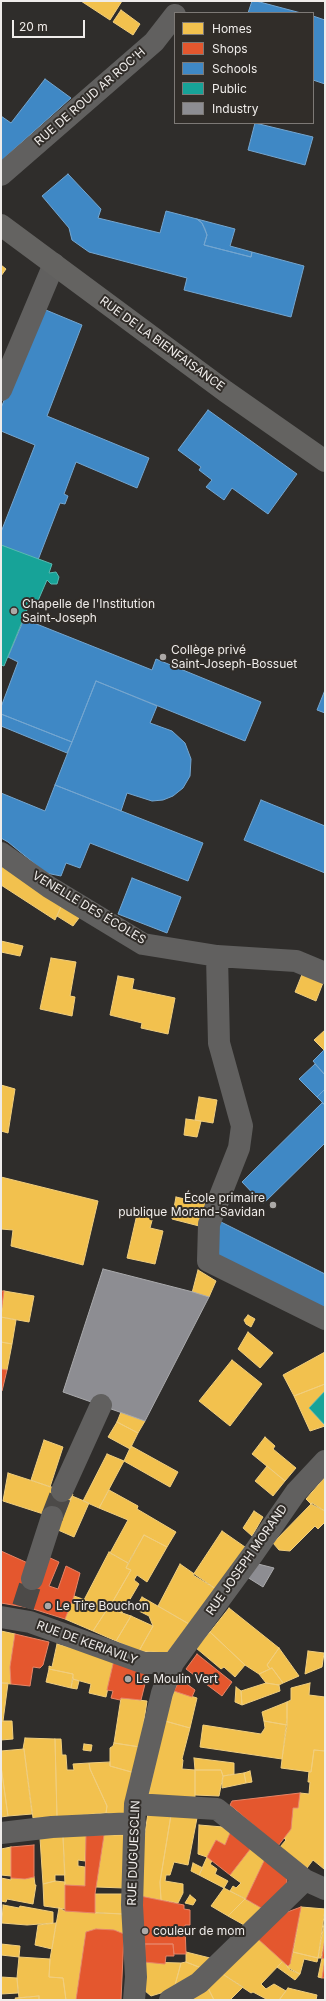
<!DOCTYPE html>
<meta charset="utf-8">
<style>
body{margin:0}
#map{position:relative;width:326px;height:2001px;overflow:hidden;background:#2f2d2b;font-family:Inter,sans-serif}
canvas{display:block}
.frame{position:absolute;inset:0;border:2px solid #efecea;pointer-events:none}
.legend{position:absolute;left:174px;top:12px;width:140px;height:112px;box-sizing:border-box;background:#312d29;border:1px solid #7d7976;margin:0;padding:5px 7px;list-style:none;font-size:12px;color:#efecea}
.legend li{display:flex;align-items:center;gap:8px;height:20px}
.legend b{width:20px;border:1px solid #7d7976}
.scale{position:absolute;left:12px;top:20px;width:73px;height:18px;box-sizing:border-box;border:2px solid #efecea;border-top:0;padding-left:5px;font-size:12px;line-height:14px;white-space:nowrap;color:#efecea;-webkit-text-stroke:3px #312d29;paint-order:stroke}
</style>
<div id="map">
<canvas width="326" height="2001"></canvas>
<div class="frame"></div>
<ul class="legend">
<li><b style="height:11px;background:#f2c14e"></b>Homes</li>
<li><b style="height:11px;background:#e4572e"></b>Shops</li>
<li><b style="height:11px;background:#3f88c5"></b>Schools</li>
<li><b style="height:11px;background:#17a398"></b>Public</li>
<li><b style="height:11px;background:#8d8d92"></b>Industry</li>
</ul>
<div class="scale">20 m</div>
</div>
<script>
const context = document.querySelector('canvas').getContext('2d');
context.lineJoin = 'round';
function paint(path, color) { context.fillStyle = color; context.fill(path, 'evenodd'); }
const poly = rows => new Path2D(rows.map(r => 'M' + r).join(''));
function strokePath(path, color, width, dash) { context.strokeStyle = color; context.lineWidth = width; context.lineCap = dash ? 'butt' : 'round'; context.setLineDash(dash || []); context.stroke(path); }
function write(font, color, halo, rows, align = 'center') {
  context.font = font + ' Inter,sans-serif'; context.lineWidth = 4; context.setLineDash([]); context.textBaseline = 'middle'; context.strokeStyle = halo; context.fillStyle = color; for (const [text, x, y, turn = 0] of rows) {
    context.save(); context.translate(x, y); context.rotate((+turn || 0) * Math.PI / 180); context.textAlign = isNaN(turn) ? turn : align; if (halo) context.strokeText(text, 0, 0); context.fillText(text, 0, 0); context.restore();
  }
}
const homes = poly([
 [81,1,122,1,110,20,81,1],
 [121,10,140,24,133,35,113,22,121,10],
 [1,265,6,269,1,276,1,265],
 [1,862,63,902,55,920,1,885,1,862],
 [63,902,82,914,73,926,57,916,63,902],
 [1,941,23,946,20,956,1,952,1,941],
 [51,958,76,962,70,996,75,997,72,1016,40,1009,51,958],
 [303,972,324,980,316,1001,295,992,303,972],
 [118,976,134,979,132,989,175,998,168,1034,141,1028,142,1023,110,1015,118,976],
 [325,1030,325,1049,324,1050,314,1040,325,1030],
 [1,1085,15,1089,8,1133,1,1131,1,1085],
 [199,1097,217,1100,213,1123,195,1120,199,1097],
 [186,1119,201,1121,197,1137,184,1135,186,1119],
 [1,1177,98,1201,83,1265,11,1246,13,1230,1,1229,1,1177],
 [176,1197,211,1205,203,1227,172,1219,176,1197],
 [138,1210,154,1213,150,1228,163,1231,155,1264,127,1258,138,1210],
 [198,1270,216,1281,209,1297,192,1293,198,1270],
 [4,1291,34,1296,29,1322,1,1317,4,1291],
 [248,1315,255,1319,251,1327,246,1324,244,1320,248,1315],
 [1,1317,16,1320,12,1344,1,1342,1,1317],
 [248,1332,273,1353,260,1368,238,1349,248,1332],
 [1,1342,12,1344,7,1370,1,1369,1,1342],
 [325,1352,325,1384,294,1396,283,1375,325,1352],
 [232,1360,262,1384,230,1426,199,1401,232,1360],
 [325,1384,325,1391,309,1408,325,1426,310,1431,294,1396,325,1384],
 [121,1412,145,1421,138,1433,117,1422,121,1412],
 [117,1422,138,1433,130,1449,108,1437,117,1422],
 [265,1437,275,1446,273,1449,296,1468,285,1481,252,1454,265,1437],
 [44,1440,63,1447,50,1487,31,1480,44,1440],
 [131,1446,178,1472,170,1487,124,1461,131,1446],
 [107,1454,124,1461,99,1508,83,1501,107,1454],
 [267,1466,285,1481,273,1496,255,1481,267,1466],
 [8,1473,73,1494,62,1520,3,1501,8,1473],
 [325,1477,325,1511,311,1504,306,1499,325,1477],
 [109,1490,138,1506,137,1509,176,1532,167,1547,144,1535,128,1563,110,1553,128,1520,99,1508,109,1490],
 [72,1496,89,1503,74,1537,58,1530,72,1496],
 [312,1503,325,1511,325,1522,318,1529,315,1526,290,1551,279,1550,273,1543,312,1503],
 [254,1511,263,1517,252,1536,243,1528,254,1511],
 [222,1531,245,1547,216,1589,193,1575,222,1531],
 [144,1535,167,1547,147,1582,137,1575,134,1580,139,1584,122,1613,109,1608,131,1570,126,1568,144,1535],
 [109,1552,128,1563,126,1568,131,1570,109,1608,84,1600,109,1552],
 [180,1564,216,1589,189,1624,158,1606,180,1564],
 [74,1596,108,1608,93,1631,65,1619,74,1596],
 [142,1597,189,1624,167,1653,139,1651,153,1626,149,1616,135,1609,142,1597],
 [108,1608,131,1616,116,1641,93,1631,108,1608],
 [229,1608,279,1648,267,1665,270,1669,259,1674,245,1665,210,1632,229,1608],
 [131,1616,153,1626,139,1651,116,1641,131,1616],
 [1,1631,15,1634,10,1667,11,1684,1,1683,1,1631],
 [210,1632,245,1665,235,1677,224,1667,221,1669,196,1648,210,1632],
 [57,1644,114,1660,106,1697,89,1693,91,1684,73,1679,73,1674,49,1669,49,1666,52,1667,57,1644],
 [279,1648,299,1676,283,1683,272,1668,270,1669,267,1665,279,1648],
 [308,1651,324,1653,322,1667,305,1674,308,1651],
 [272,1668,283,1683,279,1685,266,1683,259,1674,272,1668],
 [49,1669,73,1674,71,1688,46,1682,49,1669],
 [73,1679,79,1681,77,1689,71,1688,73,1679],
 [1,1683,8,1683,3,1721,1,1721,1,1683],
 [266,1683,279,1685,280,1691,242,1705,241,1691,266,1683],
 [310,1683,309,1695,325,1697,325,1751,314,1750,311,1772,281,1768,287,1718,287,1702,291,1700,291,1688,310,1683],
 [236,1687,241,1691,242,1705,235,1702,236,1687],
 [174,1691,197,1698,190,1728,165,1721,174,1691],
 [121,1698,147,1701,140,1747,114,1743,121,1698],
 [287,1702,287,1725,264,1721,262,1712,287,1702],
 [1,1721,12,1721,13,1739,1,1740,1,1721],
 [165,1721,190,1728,182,1759,183,1760,182,1769,195,1770,195,1797,148,1796,165,1721],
 [264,1721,287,1725,282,1759,200,1747,203,1725,261,1734,265,1728,264,1721],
 [25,1738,55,1739,57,1817,33,1818,24,1749,23,1749,25,1738],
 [55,1739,61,1739,62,1755,66,1755,67,1770,74,1770,73,1764,89,1763,90,1769,107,1806,106,1813,57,1817,55,1739],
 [114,1743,140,1747,135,1773,110,1766,110,1748,113,1746,114,1743],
 [84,1744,92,1745,91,1751,83,1750,84,1744],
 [24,1749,32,1814,8,1816,1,1766,1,1751,24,1749],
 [314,1750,325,1751,324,1869,313,1860,307,1868,280,1847,286,1840,284,1838,291,1829,293,1808,298,1808,300,1793,309,1794,310,1782,308,1782,309,1771,311,1772,314,1750],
 [194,1758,234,1763,234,1774,223,1776,221,1770,195,1770,194,1758],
 [110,1762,110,1766,135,1773,128,1815,106,1813,107,1806,90,1769,89,1763,110,1762],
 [1,1766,8,1816,1,1817,1,1766],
 [195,1770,221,1770,223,1776,219,1796,195,1795,195,1770],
 [250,1771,252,1782,246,1783,244,1773,250,1771],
 [244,1773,246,1783,222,1788,223,1776,244,1773],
 [148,1813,171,1815,160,1882,161,1900,140,1896,140,1867,148,1813],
 [171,1815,197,1818,188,1865,174,1862,170,1875,166,1875,165,1881,183,1884,183,1893,178,1903,161,1900,160,1882,171,1815],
 [199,1825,223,1827,230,1833,225,1845,216,1840,207,1857,198,1854,199,1825],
 [86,1835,85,1861,78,1860,78,1866,85,1867,85,1886,65,1885,63,1836,86,1835],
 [104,1835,126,1835,124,1888,96,1887,104,1835],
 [63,1836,65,1875,55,1875,55,1881,43,1884,40,1838,63,1836],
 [11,1847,11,1876,1,1875,1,1849,11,1847],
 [251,1848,265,1859,246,1899,230,1891,233,1886,236,1888,241,1883,230,1875,251,1848],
 [207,1857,212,1861,210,1864,217,1869,215,1874,228,1881,224,1888,199,1875,207,1857],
 [193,1863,203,1868,199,1875,191,1871,193,1863],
 [34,1877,35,1885,36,1885,33,1904,7,1899,6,1902,1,1901,1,1878,11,1880,11,1878,25,1879,34,1877],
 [55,1881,65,1882,65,1909,44,1906,43,1884,55,1881],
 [224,1888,245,1899,228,1916,211,1906,224,1888],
 [95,1894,124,1894,124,1914,95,1913,95,1894],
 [190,1895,196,1900,193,1905,185,1903,190,1895],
 [245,1899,263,1909,246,1926,228,1916,245,1899],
 [3,1905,19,1908,20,1906,53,1912,53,1923,27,1925,2,1923,3,1905],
 [301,1907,325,1909,318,1958,293,1952,301,1907],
 [59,1908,65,1911,124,1914,124,1934,114,1930,96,1929,86,1932,76,2000,66,2000,63,1978,49,1977,50,1959,59,1908],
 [325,1918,325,1938,321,1958,318,1958,325,1918],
 [56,1923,52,1949,35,1945,38,1925,56,1923],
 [257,1938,283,1961,261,1984,266,1989,274,1984,286,1991,279,2000,268,2000,253,1992,251,1993,221,1973,257,1938],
 [1,1944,20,1946,19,1957,1,1955,1,1944],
 [186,1952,214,1959,204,1969,186,1962,186,1952],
 [293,1952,318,1958,317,1962,304,1959,300,1974,287,1967,290,1964,293,1952],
 [19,1957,50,1959,49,1977,63,1978,66,2000,39,2000,39,1996,19,1998,17,1978,19,1957],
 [322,1958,325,1959,322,1978,318,1977,322,1958],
 [283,1961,290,1970,300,1974,295,1980,277,1967,283,1961],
 [144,1962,181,1963,174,1989,151,1996,144,1990,144,1962],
 [186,1962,204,1969,174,1989,181,1963,186,1962],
 [221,1973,243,1987,230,2000,214,2000,207,1986,221,1973],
 [1,1977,17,1978,18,1993,1,1994,1,1977],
 [207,1986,214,2000,191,2000,207,1986],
 [288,1988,317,1995,316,2000,279,2000,288,1988],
 [39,1996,39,2000,16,2000,15,1998,39,1996]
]);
paint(homes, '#f2c14e');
strokePath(homes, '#f1ce7d', 1);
const shops = poly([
 [1,1291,4,1291,1,1313,1,1291],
 [1,1369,7,1370,2,1391,1,1391,1,1369],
 [1,1551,30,1564,38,1580,30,1608,1,1603,1,1551],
 [48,1557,59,1562,49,1586,58,1589,66,1566,80,1573,74,1596,65,1619,30,1608,38,1580,48,1557],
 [15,1634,49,1642,43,1665,40,1668,33,1667,30,1686,11,1684,10,1667,15,1634],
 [197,1654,232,1682,222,1696,186,1669,197,1654],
 [114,1660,148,1672,141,1700,121,1698,120,1700,111,1698,113,1691,107,1690,114,1660],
 [180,1679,195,1690,192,1697,174,1691,180,1679],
 [300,1793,298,1808,293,1808,291,1829,278,1846,230,1805,232,1801,300,1793],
 [230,1833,251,1848,230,1875,207,1857,216,1840,225,1845,230,1833],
 [86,1835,104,1835,95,1894,95,1913,65,1911,65,1885,85,1886,86,1835],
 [34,1845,34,1877,25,1879,11,1878,11,1847,34,1845],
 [265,1859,286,1876,287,1881,286,1885,263,1909,246,1899,265,1859],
 [140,1896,184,1905,184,1909,190,1910,190,1925,185,1925,186,1954,174,1954,173,1944,143,1944,140,1896],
 [301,1907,290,1964,288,1966,257,1938,279,1915,301,1907],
 [96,1929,114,1930,124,1934,121,2000,76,2000,86,1932,96,1929],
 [325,1938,325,1978,322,1978,325,1959,322,1958,325,1938],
 [145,1944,173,1944,174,1956,166,1956,165,1964,144,1962,145,1944]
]);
paint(shops, '#e4572e');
strokePath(shops, '#e78466', 1);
const schools = poly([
 [252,1,256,1,301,13,248,13,252,1],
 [313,16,325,20,325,84,313,80,313,16],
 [45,79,71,98,1,161,1,116,11,123,45,79],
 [255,123,313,137,305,165,248,150,255,123],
 [68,174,101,209,98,218,160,233,166,211,197,219,202,223,207,235,204,245,251,257,252,252,304,266,291,317,184,290,187,278,89,252,72,240,69,228,42,196,68,174],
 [197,219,235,229,230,246,252,252,251,257,204,245,207,235,205,229,202,223,197,219],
 [41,308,82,325,47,416,149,458,137,488,76,462,64,494,68,496,65,504,60,503,38,560,1,545,1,532,35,445,1,431,1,408,41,308],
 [208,410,297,474,268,514,232,488,224,500,206,487,212,480,199,470,201,467,178,450,208,410],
 [24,619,152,670,156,659,261,702,245,741,96,681,72,742,1,714,1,707,18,662,8,657,24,619],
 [96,681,157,706,150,723,172,731,185,743,191,759,190,776,183,788,173,796,163,800,152,801,127,793,121,811,55,785,96,681],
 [325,690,325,713,317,710,325,690],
 [1,714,72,742,67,753,1,726,1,714],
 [55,785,203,843,188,881,90,843,80,868,66,863,61,876,46,873,8,842,1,838,1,793,45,811,55,785],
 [261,800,325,826,325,873,244,840,261,800],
 [132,878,181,897,167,933,118,914,132,878],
 [325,1049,325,1075,313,1061,325,1049],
 [315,1064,325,1075,325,1089,317,1097,299,1079,315,1064],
 [325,1089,325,1105,317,1097,325,1089],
 [322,1103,325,1105,325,1143,263,1204,242,1182,322,1103],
 [217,1220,325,1274,325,1311,215,1256,217,1220]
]);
paint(schools, '#3f88c5');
strokePath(schools, '#74a6d0', 1);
const public = poly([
 [1,545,52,564,49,573,56,572,59,577,57,584,51,584,47,580,37,603,31,600,4,666,1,665,1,545],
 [325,1391,325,1425,309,1408,325,1391]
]);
paint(public, '#17a398');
strokePath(public, '#58b9b1', 1);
const industry = poly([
 [103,1269,193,1292,209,1297,145,1421,63,1392,103,1269],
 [258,1564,274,1568,263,1587,247,1577,258,1564]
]);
paint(industry, '#8d8d92');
strokePath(industry, '#aaaaac', 1);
strokePath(poly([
 [52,1517,62,1491],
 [23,1607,32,1579]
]), '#4c4a48', 22, [22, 11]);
strokePath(poly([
 [1,175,154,42,175,15],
 [1,390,54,264],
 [1,853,49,887,143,944,217,956,296,961,325,973],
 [217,956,219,1043,242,1126,239,1148,209,1224,208,1261,325,1319],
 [62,1491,101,1405],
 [32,1579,52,1517],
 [1,1617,30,1622,144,1663,173,1663],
 [135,1804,217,1809,305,1880,325,1889],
 [1,1833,52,1827,135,1823],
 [134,2000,136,1977,132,1905,135,1804,162,1693,173,1663,253,1554,296,1492,325,1461],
 [170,2000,199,1983,305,1880]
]), '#61605f', 22);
strokePath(poly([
 [1,225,225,391,325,461]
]), '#646361', 22);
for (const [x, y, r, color] of [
 [14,611,4,"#aca9a7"],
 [163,657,4,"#aca9a7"],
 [273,1205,4,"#aca9a7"],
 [48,1606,4,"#aca9a7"],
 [128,1679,4,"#aca9a7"],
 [145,1931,4,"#aca9a7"]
]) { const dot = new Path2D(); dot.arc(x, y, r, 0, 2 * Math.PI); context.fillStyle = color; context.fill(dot); strokePath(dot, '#312d29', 1.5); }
write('12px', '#efecea', '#312d29', [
 ["RUE DE ROUD AR ROC'H",90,97,-41],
 ["RUE DE LA BIENFAISANCE",162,344,36],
 ["VENELLE DES ÉCOLES",89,908,31],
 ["RUE JOSEPH MORAND",247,1560,-55],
 ["RUE DE KERIAVILY",87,1643,20],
 ["RUE DUGUESCLIN",134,1853,-88]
]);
write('12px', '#efecea', '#312d29', [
 ["Chapelle de l'Institution",22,604],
 ["Saint-Joseph",22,618],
 ["Collège privé",171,650],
 ["Saint-Joseph-Bossuet",171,664],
 ["École primaire",265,1198,"right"],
 ["publique Morand-Savidan",265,1212,"right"],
 ["Le Tire Bouchon",56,1606],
 ["Le Moulin Vert",136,1679],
 ["couleur de mom",153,1931]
], 'left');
</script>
